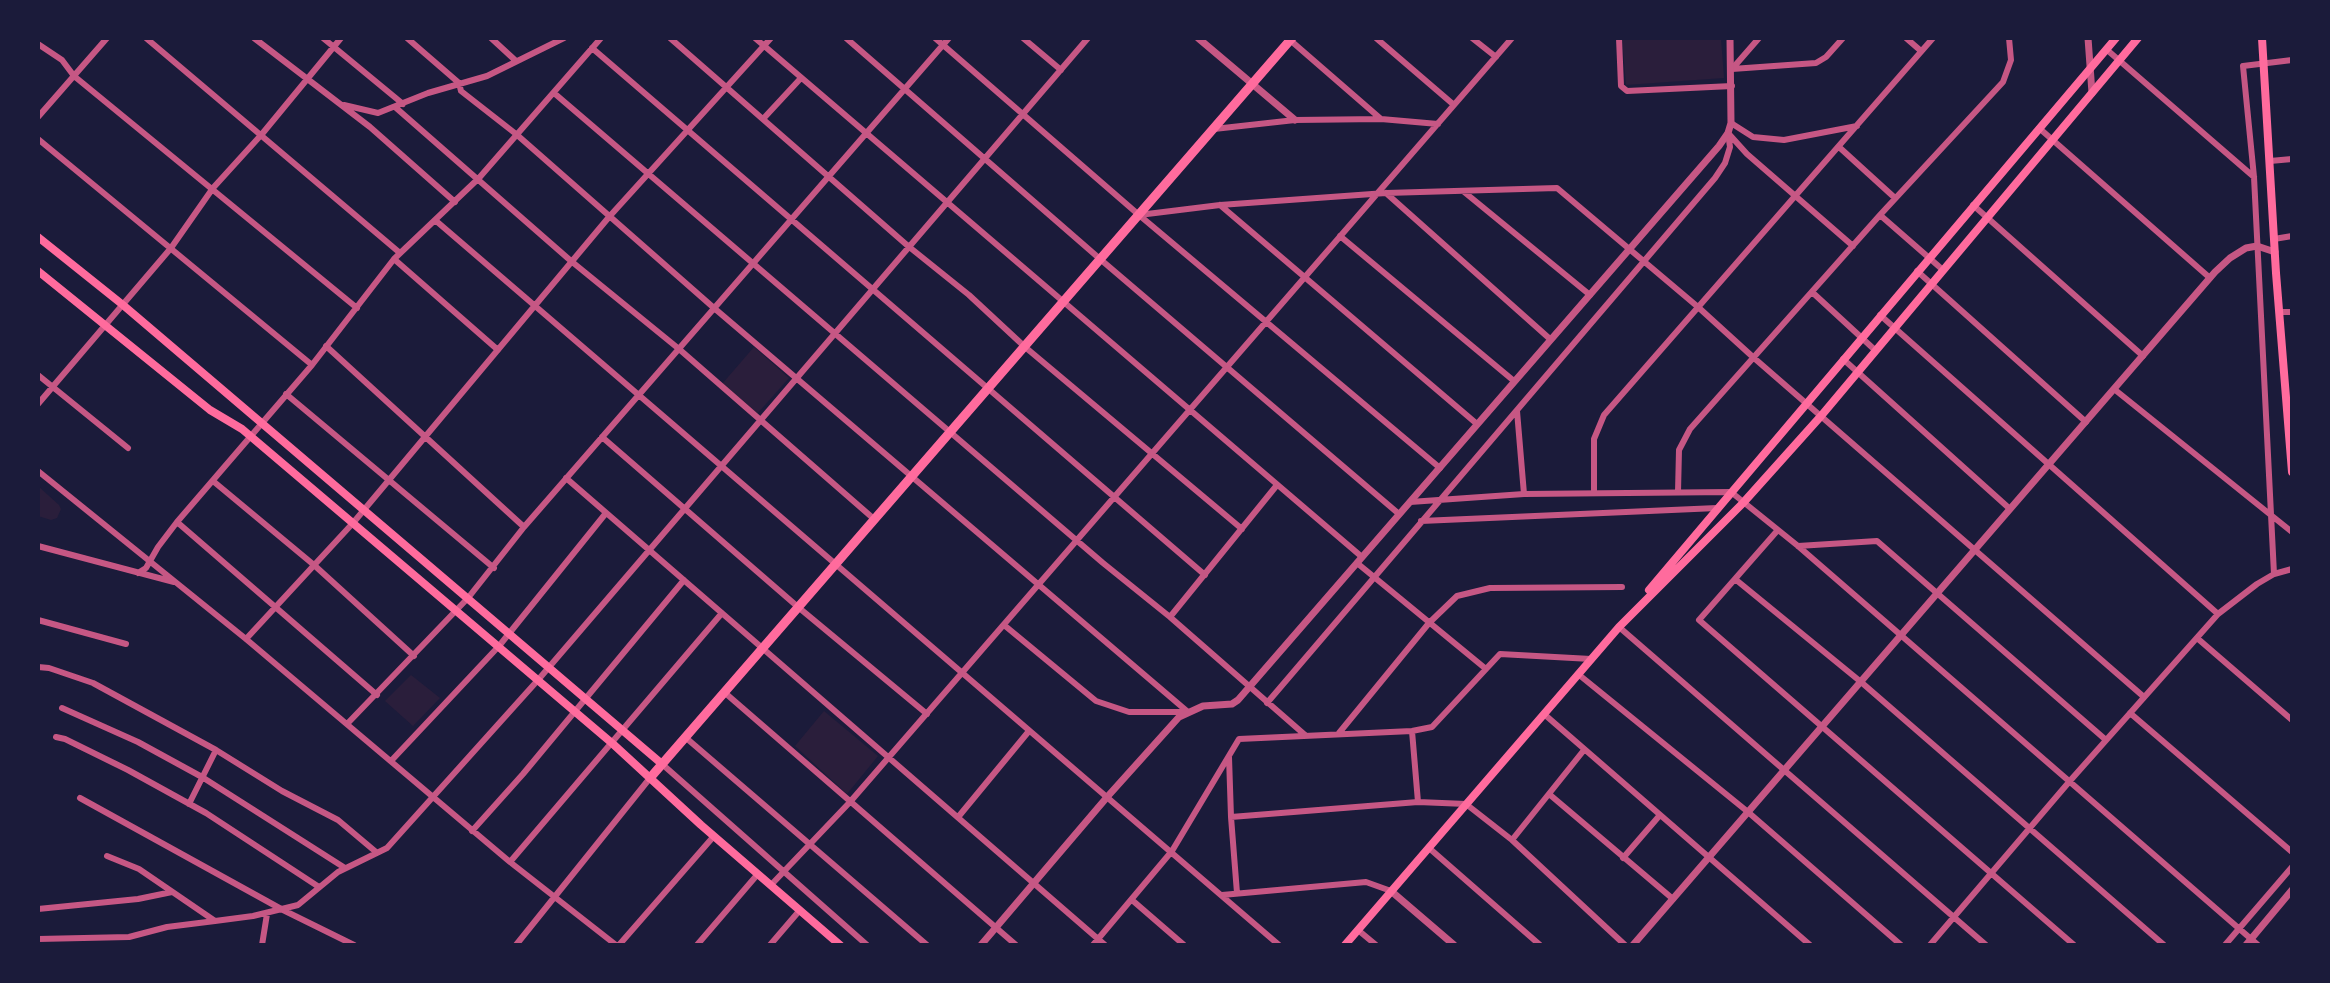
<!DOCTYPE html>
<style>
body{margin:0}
#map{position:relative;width:2330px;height:983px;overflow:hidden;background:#1b1b3a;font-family:"Noto Serif",serif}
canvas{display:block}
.frame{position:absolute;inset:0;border:40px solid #1b1b3a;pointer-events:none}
</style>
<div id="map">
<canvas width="2330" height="983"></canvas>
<div class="frame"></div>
</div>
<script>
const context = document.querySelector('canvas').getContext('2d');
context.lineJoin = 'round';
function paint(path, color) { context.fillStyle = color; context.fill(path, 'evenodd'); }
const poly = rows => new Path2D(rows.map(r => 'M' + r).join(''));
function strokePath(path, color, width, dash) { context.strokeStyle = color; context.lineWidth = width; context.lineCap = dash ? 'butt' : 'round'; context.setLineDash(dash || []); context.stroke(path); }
paint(poly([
 [1622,38,1721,38,1724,78,1626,85],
 [754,347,789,378,757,414,722,384],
 [38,486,59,505,61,509,57,518,51,520,38,516],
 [411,675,440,698,413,726,385,701],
 [824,711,878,756,847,794,795,746]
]), '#2a1e3b');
strokePath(poly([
 [146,38,400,253],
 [254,38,370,127,455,202],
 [323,38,403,104],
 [407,38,459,83,461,91,516,134,714,308,1188,712],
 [491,38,516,61],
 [670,38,908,246,969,295,1025,347,1242,529],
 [755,38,1362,557],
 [846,38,1100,259,1399,514],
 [935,38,1139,215,1440,468],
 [1023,38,1061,70],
 [1376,38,1454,105],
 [1472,38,1496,57],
 [1619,38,1621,86,1627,91,1732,86],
 [1906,38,1921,51],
 [1290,40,1381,119],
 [38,44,62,60,74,76,357,308],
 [592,48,1205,575],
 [2106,49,2254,177],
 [1732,69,1816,63,1826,57,1843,38],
 [1732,69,1759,38],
 [554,93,1103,563,1170,617,1305,735],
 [344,105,378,113,428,93,487,76,564,38],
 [395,107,571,261,679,349,874,519],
 [38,117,107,38],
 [763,119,801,78],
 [1731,123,1753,137,1784,140,1857,126],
 [2039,128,2210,278],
 [1214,129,1295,120,1381,119,1438,124],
 [1728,133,1747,154,1853,246],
 [38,139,312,365],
 [1839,147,1895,198],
 [2270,161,2292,159],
 [1463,191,1590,295],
 [1386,193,1550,339],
 [1220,205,1477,424],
 [1973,205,2143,356],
 [1139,215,1220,205,1386,193,1557,188,1698,307,1754,358,2144,697],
 [1880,215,1943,270],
 [435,220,1279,945],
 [1340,236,1514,381],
 [2274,239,2292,236],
 [394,259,498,350],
 [1917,271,2086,422],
 [1812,292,1876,351],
 [2279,312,2292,312],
 [1880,315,2218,614],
 [326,346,524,527],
 [1843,359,2010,509],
 [38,375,128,448],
 [2114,389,2292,532],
 [286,394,494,568],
 [38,404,171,248,213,188,262,134,341,38],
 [1517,411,1524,494],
 [602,437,798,607,927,714],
 [38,471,246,639,510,862,616,945],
 [566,478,1105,945],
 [213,481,314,565,414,656],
 [1678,492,1679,450,1690,429,1880,215,2003,82,2011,60,2009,38],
 [1594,493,1594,439,1604,415,1933,38],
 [1410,502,1524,494,1731,492,1798,546,2258,945],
 [1421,521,1717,508],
 [177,522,377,695],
 [1777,531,1699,620,2074,945],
 [38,546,174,582],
 [1798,546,1877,541,2106,740],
 [1357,563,1486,669],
 [138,573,146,568,158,547,177,522,312,365,394,259,479,178,601,38],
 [2274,574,2254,177,2243,66,2292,60],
 [1735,579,1861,682,2164,945],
 [1170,617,1277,485],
 [38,620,126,644],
 [1004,625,1096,701,1129,712,1188,712],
 [1619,627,1986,945],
 [2197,638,2292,720],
 [246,639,353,523,609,217,771,38],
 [38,667,49,668,93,683,216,750,282,791,338,820,376,852],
 [1578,674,1748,812,1901,945],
 [724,692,1016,945],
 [1267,703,1715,178,1725,163,1730,147,1728,133],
 [62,708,138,742,202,777,345,868],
 [2130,713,2292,852],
 [1544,714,1810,945],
 [347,724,468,598,524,527,949,38],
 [1412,731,1418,802],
 [1339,733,1429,623,1457,596,1490,588,1622,587],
 [56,737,65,739,128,770,206,813,319,887],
 [685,737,927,945],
 [1229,757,1231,817,1418,802,1466,804,1512,840,1625,945],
 [391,761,499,646,606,513],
 [662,764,867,945],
 [1549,794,1673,899],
 [80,798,283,910,354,945],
 [189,804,216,750],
 [959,816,1029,731],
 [1231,817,1237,893],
 [472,831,523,774,684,580],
 [1512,840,1584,750],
 [1429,848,1540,945],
 [107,856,139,869,215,921,253,916,298,905,338,872,387,848,538,680,1088,38],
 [1623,858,1660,815],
 [510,862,722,613],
 [771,885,850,802,1512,38],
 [1222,895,1366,882,1391,891],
 [1132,900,1184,945],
 [38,909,138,899,172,892],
 [1358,930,1376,945],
 [38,939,129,937,167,927,215,921],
 [262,945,267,914],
 [516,945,650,778],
 [619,945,714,836],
 [697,945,757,875],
 [770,945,800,910],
 [1093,945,1172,851,1239,739,1412,731,1432,727,1500,654,1591,659],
 [1930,945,2069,782,2218,614,2257,584,2274,574,2292,569],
 [2225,945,2292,867]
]), '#c65784', 6);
strokePath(poly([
 [1198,38,1295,120],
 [2088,38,2092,93],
 [1391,891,1454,945],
 [981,945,1108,796,1179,717,1203,706,1232,704,1238,700,1719,146,1728,133,1731,123,1730,38],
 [1633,945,2215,272,2230,258,2246,248,2257,246,2275,252],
 [2246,945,2292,890]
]), '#c65784', 7);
strokePath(poly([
 [2262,38,2276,273,2292,472],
 [38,237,123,305,662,764],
 [38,271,210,410,242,429,613,744,701,825,840,945],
 [1649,590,2116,38],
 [1345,945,1619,627,1743,503,1821,416,2138,38]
]), '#ff6b9d', 8);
strokePath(poly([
 [650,778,1292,38]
]), '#ff6b9d', 9);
</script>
